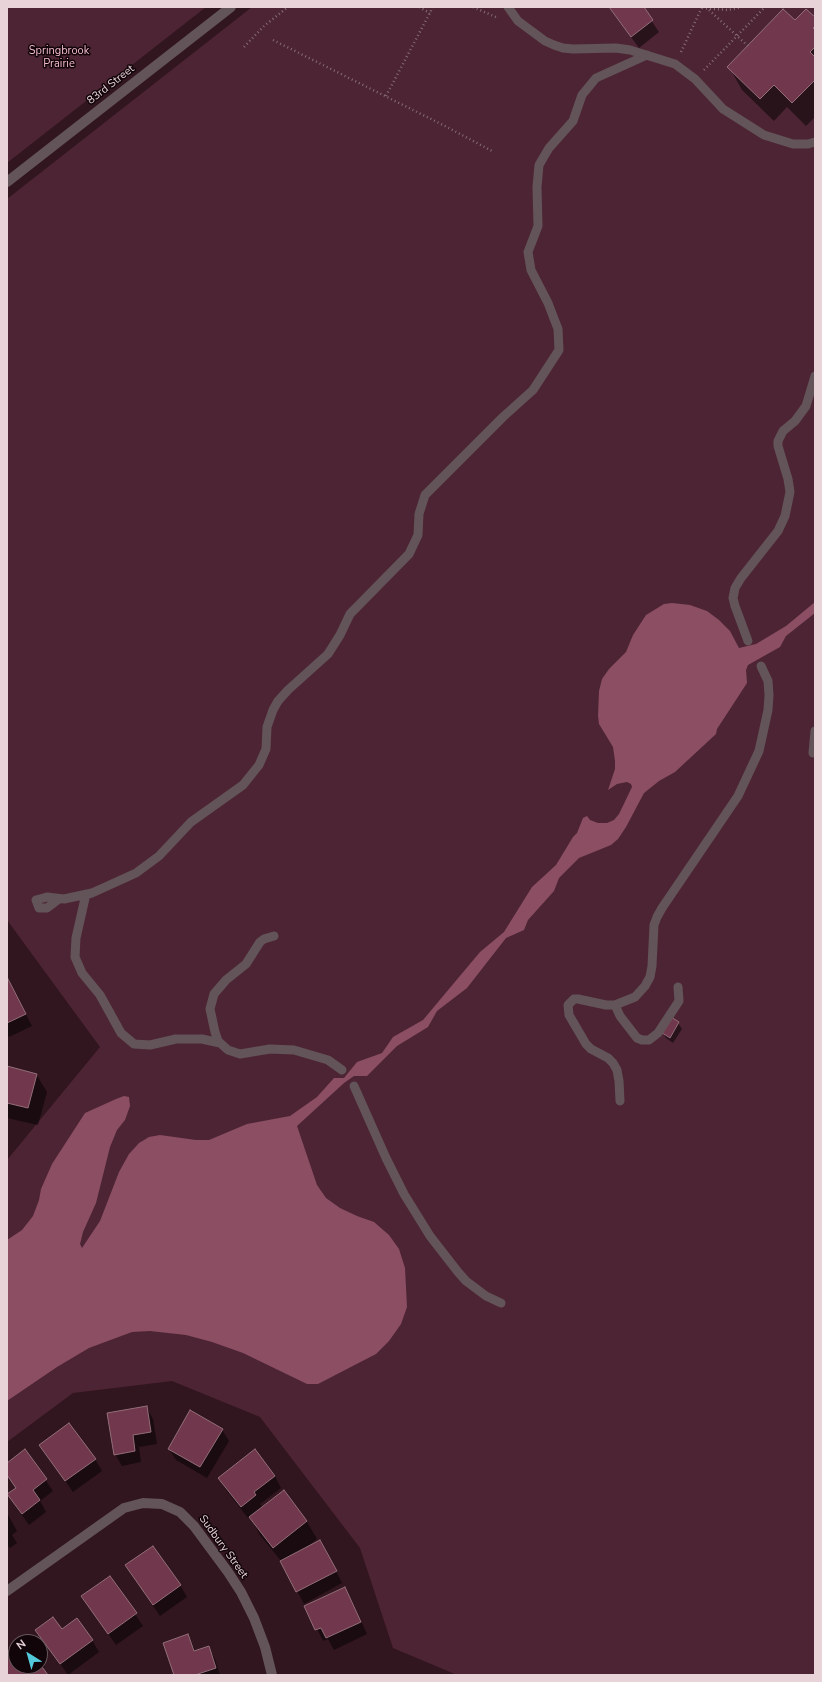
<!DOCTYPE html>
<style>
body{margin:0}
#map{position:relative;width:822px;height:1682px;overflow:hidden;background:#31151f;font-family:"Nunito Sans",sans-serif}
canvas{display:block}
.frame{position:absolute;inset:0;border:8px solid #e8d3d9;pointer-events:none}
.north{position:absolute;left:8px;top:1634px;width:40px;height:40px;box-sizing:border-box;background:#110509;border:1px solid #67575c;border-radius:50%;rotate:323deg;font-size:11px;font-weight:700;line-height:16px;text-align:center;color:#e8d3d9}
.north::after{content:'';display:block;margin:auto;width:14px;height:18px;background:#53cadc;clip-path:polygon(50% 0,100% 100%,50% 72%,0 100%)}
</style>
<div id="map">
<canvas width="822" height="1682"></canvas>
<div class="frame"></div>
<div class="north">N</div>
</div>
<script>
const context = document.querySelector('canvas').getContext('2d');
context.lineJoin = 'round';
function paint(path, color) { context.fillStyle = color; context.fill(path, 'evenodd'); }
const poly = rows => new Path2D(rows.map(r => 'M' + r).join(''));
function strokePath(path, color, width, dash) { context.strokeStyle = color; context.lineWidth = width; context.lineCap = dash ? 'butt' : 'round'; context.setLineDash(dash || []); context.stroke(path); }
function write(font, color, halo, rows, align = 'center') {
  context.font = font + ' "Nunito Sans",sans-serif'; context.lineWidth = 3; context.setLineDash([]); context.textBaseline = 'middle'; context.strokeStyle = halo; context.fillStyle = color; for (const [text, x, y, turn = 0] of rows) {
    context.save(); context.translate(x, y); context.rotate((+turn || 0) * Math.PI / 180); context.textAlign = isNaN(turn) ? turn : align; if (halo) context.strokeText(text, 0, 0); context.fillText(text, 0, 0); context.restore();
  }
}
paint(poly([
 [7,7,206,7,7,163],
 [252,7,815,7,815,1675,457,1675,393,1648,360,1548,260,1417,172,1381,73,1393,7,1442,7,1160,100,1047,7,920,7,199]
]), '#4d2433');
paint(poly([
 [815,602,815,613,786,636,780,647,748,665,746,670,747,683,717,729,716,734,675,772,659,781,644,793,626,827,618,839,611,845,579,858,559,878,554,891,528,920,524,930,506,938,467,988,437,1011,428,1027,397,1046,367,1076,354,1076,344,1083,297,1126,317,1185,326,1198,340,1208,357,1216,374,1222,389,1235,399,1249,405,1268,407,1307,401,1324,389,1341,376,1354,318,1384,307,1384,243,1353,212,1342,186,1335,150,1331,132,1332,89,1348,57,1367,7,1401,7,1240,22,1230,33,1216,39,1200,41,1189,52,1164,85,1113,116,1099,124,1096,129,1097,130,1106,125,1120,117,1130,110,1147,96,1203,83,1232,80,1244,82,1248,100,1221,119,1172,129,1154,139,1143,149,1137,160,1135,196,1140,209,1140,247,1124,290,1116,317,1097,334,1078,344,1078,357,1062,382,1053,393,1037,423,1020,480,952,504,932,532,887,556,865,573,837,577,833,583,818,587,816,590,820,598,823,607,823,614,820,619,814,632,787,631,784,627,782,617,784,608,790,615,769,615,761,613,747,599,724,598,716,599,691,602,679,609,669,626,652,633,635,646,615,664,604,672,603,690,605,707,611,719,620,730,631,739,648,756,644,786,626]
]), '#8b4e63');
paint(poly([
 [609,7,642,7,659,32,639,48],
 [815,19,815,117,806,126,787,107,774,121,742,90,729,67,796,22],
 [7,978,32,1026,9,1037,7,1033],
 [678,1023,682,1029,673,1043,666,1038,663,1032],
 [7,1064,9,1068,36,1074,47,1092,38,1125,7,1118],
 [146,1407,153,1419,157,1444,139,1447,141,1462,122,1466,115,1454],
 [222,1430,229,1441,207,1478,176,1460,169,1449],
 [41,1446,95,1459,102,1471,73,1492],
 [25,1450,53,1491,40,1501,46,1512,29,1525,8,1495,17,1489,7,1475,7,1464],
 [255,1451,275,1476,281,1488,260,1504,263,1508,284,1492,307,1522,317,1539,305,1548,327,1553,342,1583,304,1604,282,1562,260,1535,250,1517,248,1518,226,1490,219,1478],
 [7,1513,17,1531,12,1535,17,1543,10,1548,8,1546,7,1547],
 [126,1566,180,1585,187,1597,160,1616],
 [110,1577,143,1626,116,1645,83,1597],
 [351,1600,367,1634,334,1650,328,1639,323,1641,306,1606],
 [37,1630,62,1631,92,1640,99,1652,68,1675],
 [188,1635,196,1652,208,1648,215,1659,220,1675,175,1675],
 [27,1639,30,1642,23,1642],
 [16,1647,16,1666,40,1666,40,1657,45,1667,42,1669,47,1675,7,1675,7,1653]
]), '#0007');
const building = poly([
 [609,7,644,7,653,20,631,37,609,7],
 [783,9,795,20,806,9,815,17,815,26,813,28,815,30,815,47,810,52,815,57,815,80,792,103,774,85,760,99,727,67,783,9],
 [7,977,26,1014,7,1023,7,977],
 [671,1017,679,1022,670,1038,661,1032,671,1017],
 [7,1066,37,1074,28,1108,7,1103,7,1066],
 [147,1406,151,1432,133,1435,135,1451,114,1455,107,1413,147,1406],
 [190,1410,223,1429,200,1467,168,1449,190,1410],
 [69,1423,96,1459,65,1481,39,1445,69,1423],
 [25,1449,47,1479,33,1490,40,1500,22,1514,7,1494,16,1488,7,1475,7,1463,25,1449],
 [255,1449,275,1476,254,1492,256,1495,241,1507,218,1478,255,1449],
 [284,1490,307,1521,273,1548,249,1517,284,1490],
 [320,1540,337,1571,296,1592,280,1561,320,1540],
 [153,1546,181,1585,153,1605,125,1565,153,1546],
 [110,1576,137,1613,108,1634,81,1596,110,1576],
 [345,1587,361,1622,326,1638,321,1628,315,1630,304,1606,345,1587],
 [53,1617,62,1629,77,1618,93,1640,60,1664,35,1630,53,1617],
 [188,1634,194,1651,209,1646,216,1668,195,1675,174,1675,163,1643,188,1634],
 [16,1646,16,1666,40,1666,40,1664,48,1675,7,1675,7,1652,16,1646]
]);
paint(building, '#71374c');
strokePath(building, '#926f79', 1);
strokePath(poly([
 [419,7,430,13],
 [473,7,498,18],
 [702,8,728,10,742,7],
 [709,10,748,46],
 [273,40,445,126,494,152],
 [244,47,264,26,288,7],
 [681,52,702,7],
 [704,70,765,7],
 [386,96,433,7]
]), '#856c74', 2.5, [1, 3]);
strokePath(poly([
 [508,7,518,21,545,41,554,45,563,48,573,49,616,48,630,50,675,64,695,79,723,109,764,135,793,144,808,144,815,142],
 [748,641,735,606,733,598,735,588,741,578,778,531,785,516,790,492,788,479,778,446,778,441,783,431,795,421,806,406,815,376],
 [813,753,815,731],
 [86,894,76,938,75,957,82,973,100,995,121,1033,134,1044,150,1045,176,1039,202,1039,220,1043],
 [59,899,47,908,39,908,36,900,47,897,64,899,92,893,136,873,159,856,191,822,243,785,259,765,266,749,267,727,273,710,278,701,288,690,328,654,340,635,350,614,409,554,418,535,419,514,425,495,503,417,533,390,559,350,558,329,548,303,531,270,528,252,538,226,537,187,539,165,549,148,573,121,582,95,596,78,647,55],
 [274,936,264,939,260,942,246,964,226,980,214,994,210,1009,215,1032,218,1041,228,1050,240,1054,270,1049,294,1050,328,1060,342,1070],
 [615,1005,620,1016,637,1038,642,1040,649,1040,658,1033,679,1001,678,987],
 [354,1086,386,1158,404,1194,430,1236,458,1272,466,1281,486,1296,501,1303],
 [620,1101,619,1081,617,1070,613,1063,608,1058,591,1049,586,1044,569,1015,568,1005,574,999,578,999,606,1005,615,1005,635,997,645,986,650,977,652,966,654,925,657,917,662,908,738,796,759,751,768,710,769,695,768,681,761,666]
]), '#635459', 9);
strokePath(poly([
 [7,182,231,7],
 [7,1591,124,1508,143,1503,162,1504,180,1512,194,1526,228,1572,241,1592,254,1618,265,1647,272,1675]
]), '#635459', 10);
write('11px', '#f3bacc', '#110509', [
 ["Springbrook",59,51],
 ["Prairie",59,64]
]);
write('11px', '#e8d3d9', '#110509', [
 ["83rd Street",111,85,-38],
 ["Sudbury Street",223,1547,54]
]);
</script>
